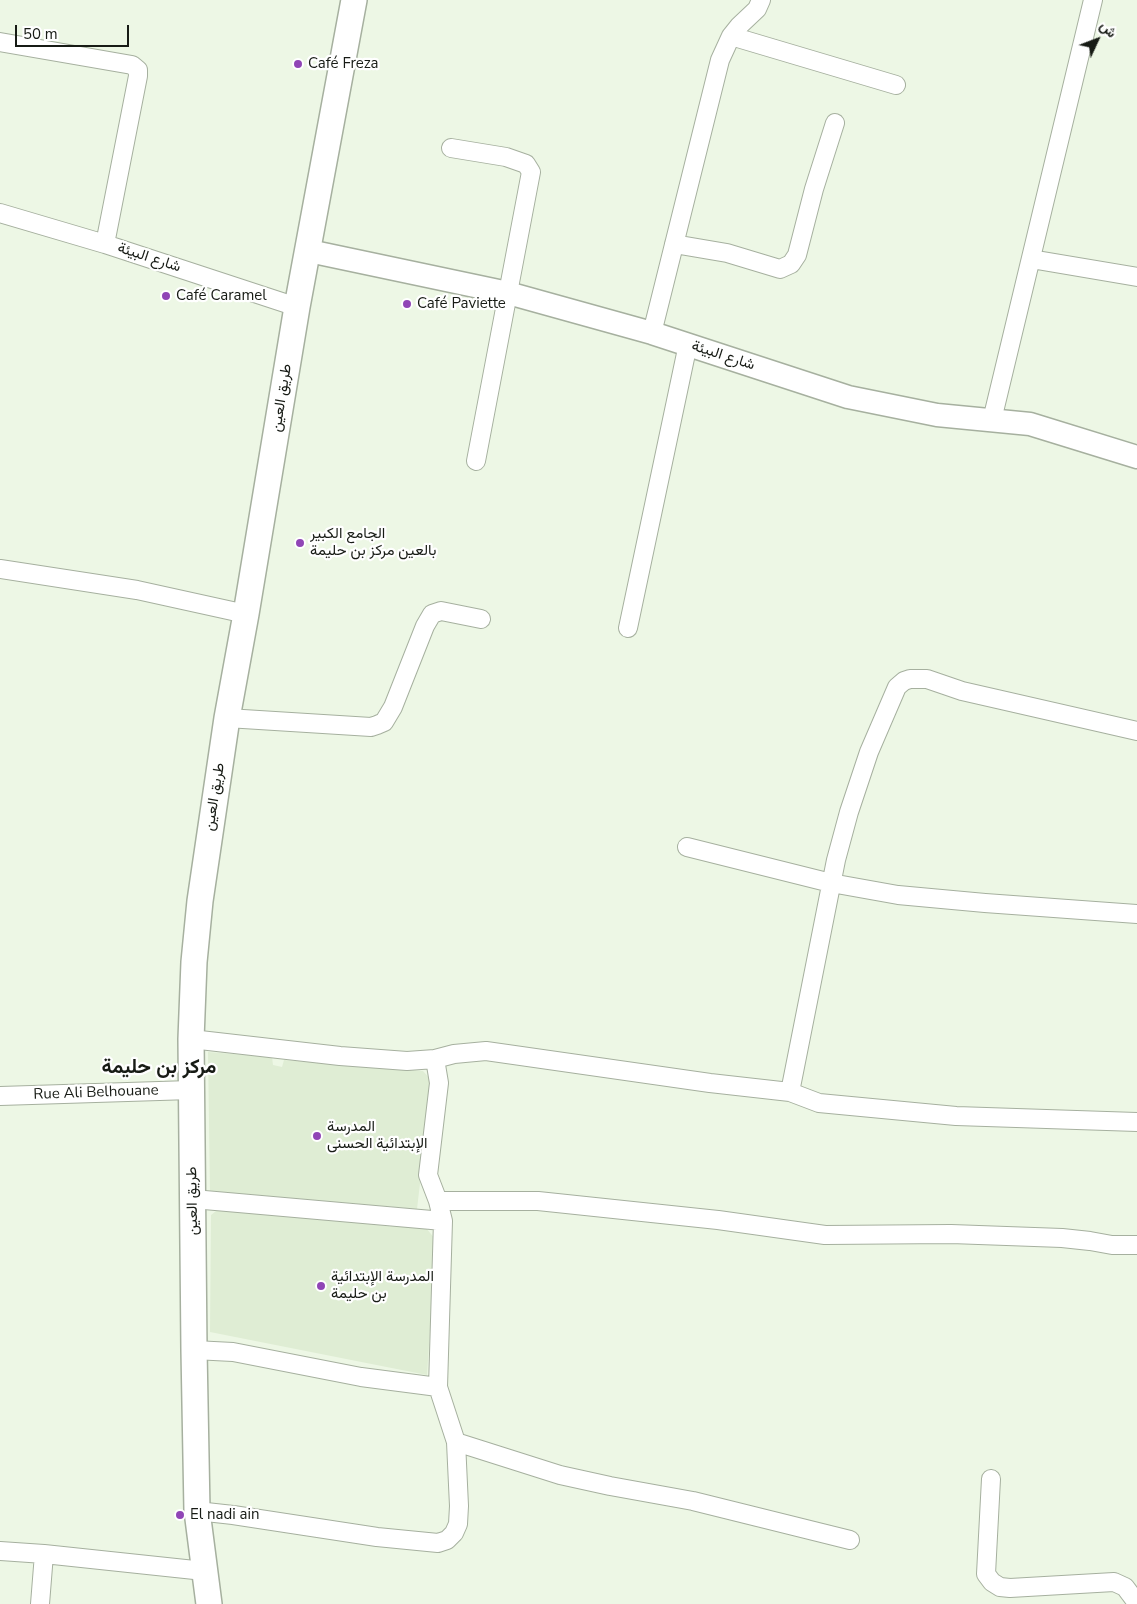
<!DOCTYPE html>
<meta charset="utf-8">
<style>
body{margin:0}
#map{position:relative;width:1137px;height:1604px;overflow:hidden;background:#edf7e5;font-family:"Nunito Sans",Vazirmatn,sans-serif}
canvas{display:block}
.north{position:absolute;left:1072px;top:15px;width:50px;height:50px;-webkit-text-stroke:4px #fff;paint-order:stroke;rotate:47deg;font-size:14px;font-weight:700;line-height:20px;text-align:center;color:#171b15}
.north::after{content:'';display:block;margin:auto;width:18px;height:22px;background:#171b15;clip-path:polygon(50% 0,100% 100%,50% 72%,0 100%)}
.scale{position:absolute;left:15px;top:25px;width:114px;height:22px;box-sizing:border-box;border:2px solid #171b15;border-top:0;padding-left:6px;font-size:15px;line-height:18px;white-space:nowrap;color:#171b15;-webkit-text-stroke:4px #fff;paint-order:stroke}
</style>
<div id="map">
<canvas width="1137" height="1604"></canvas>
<div class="north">ش</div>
<div class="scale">50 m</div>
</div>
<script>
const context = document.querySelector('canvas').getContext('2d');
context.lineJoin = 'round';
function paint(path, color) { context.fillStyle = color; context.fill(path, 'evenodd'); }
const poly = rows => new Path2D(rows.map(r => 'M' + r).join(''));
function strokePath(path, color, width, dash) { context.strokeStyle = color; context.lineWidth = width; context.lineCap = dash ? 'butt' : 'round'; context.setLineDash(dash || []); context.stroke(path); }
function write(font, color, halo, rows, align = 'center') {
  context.font = font + ' "Nunito Sans",Vazirmatn,sans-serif'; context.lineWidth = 4.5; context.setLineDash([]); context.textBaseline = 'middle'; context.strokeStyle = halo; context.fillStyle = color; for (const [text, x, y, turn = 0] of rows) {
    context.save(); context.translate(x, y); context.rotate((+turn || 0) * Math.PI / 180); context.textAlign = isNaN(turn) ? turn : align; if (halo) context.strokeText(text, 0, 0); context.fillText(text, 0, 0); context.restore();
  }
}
paint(poly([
 [208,1052,272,1057,273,1065,282,1067,284,1060,423,1071,432,1081,417,1209,210,1191],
 [220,1208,325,1216,327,1221,335,1221,338,1218,385,1226,426,1228,436,1240,427,1375,210,1332,211,1215]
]), '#dfedd4');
const minor = poly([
 [731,36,896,85],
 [0,42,132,65,138,70,138,76,105,244],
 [451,148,506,157,526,164,531,172,476,461],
 [0,213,105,244,297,307],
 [674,244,727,253,780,269,791,264,797,255,814,189,835,123],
 [1031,259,1137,277],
 [652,333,720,60,731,36,739,26,757,9,761,0],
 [992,420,1093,0],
 [0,569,137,590,246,614],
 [628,628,688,344],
 [227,718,371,727,377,725,384,722,393,707,425,626,432,614,441,611,481,619],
 [687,847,831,883,898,895,985,903,1137,914],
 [191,1039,340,1056,407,1061,435,1059,454,1054,486,1051,710,1083,790,1092,819,1103,956,1116,1137,1122],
 [790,1092,836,860,849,812,869,752,897,687,904,681,910,679,927,679,962,691,1137,731],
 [0,1096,191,1090],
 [193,1199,443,1221],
 [438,1201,538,1201,718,1220,825,1235,951,1234,1062,1238,1090,1241,1112,1245,1137,1245],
 [194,1350,233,1352,361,1377,438,1387],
 [456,1442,560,1475,610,1486,693,1501,850,1540],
 [991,1479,986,1574,992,1582,1000,1587,1010,1588,1114,1582,1125,1587,1137,1603],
 [197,1511,233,1515,377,1537,438,1543,447,1540,454,1533,458,1524,459,1506,456,1442,438,1387,443,1221,438,1201,428,1175,439,1083,435,1059],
 [0,1551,44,1554,204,1571],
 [40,1604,44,1554]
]);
const tertiary = poly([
 [309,251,508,293,652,333,848,397,937,415,1030,424,1137,457]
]);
const secondary = poly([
 [209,1604,197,1511,194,1350,191,1039,194,962,200,901,227,718,246,614,297,307,354,0]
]);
strokePath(minor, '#a6b09f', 20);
strokePath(tertiary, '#a6b09f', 25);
strokePath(secondary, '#a6b09f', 28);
strokePath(minor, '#fff', 18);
strokePath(tertiary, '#fff', 22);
strokePath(secondary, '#fff', 25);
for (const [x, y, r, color] of [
 [298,64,5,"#9045b6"],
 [166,296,5,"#9045b6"],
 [407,304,5,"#9045b6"],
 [300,543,5,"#9045b6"],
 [317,1136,5,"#9045b6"],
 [321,1286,5,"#9045b6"],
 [180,1515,5,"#9045b6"]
]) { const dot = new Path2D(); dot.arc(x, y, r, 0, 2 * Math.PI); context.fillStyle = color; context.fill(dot); strokePath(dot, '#fff', 2); }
write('15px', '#171b15', '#fff', [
 ["Café Freza",308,64],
 ["Café Caramel",176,296],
 ["Café Paviette",417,304],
 ["الجامع الكبير",310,534],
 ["بالعين مركز بن حليمة",310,551],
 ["المدرسة",327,1127],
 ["الإبتدائية الحسنى",327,1144],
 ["المدرسة الإبتدائية",331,1277],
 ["بن حليمة",331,1294],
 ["El nadi ain",190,1515]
], 'left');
write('15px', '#171b15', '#fff', [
 ["شارع البيئة",149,258,18],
 ["شارع البيئة",723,356,18],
 ["طريق العين",282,398,-81],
 ["طريق العين",215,797,-81],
 ["Rue Ali Belhouane",96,1093,-2],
 ["طريق العين",193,1201,-91]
]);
write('bold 20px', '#171b15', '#fff', [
 ["مركز بن حليمة",159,1068]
]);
</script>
